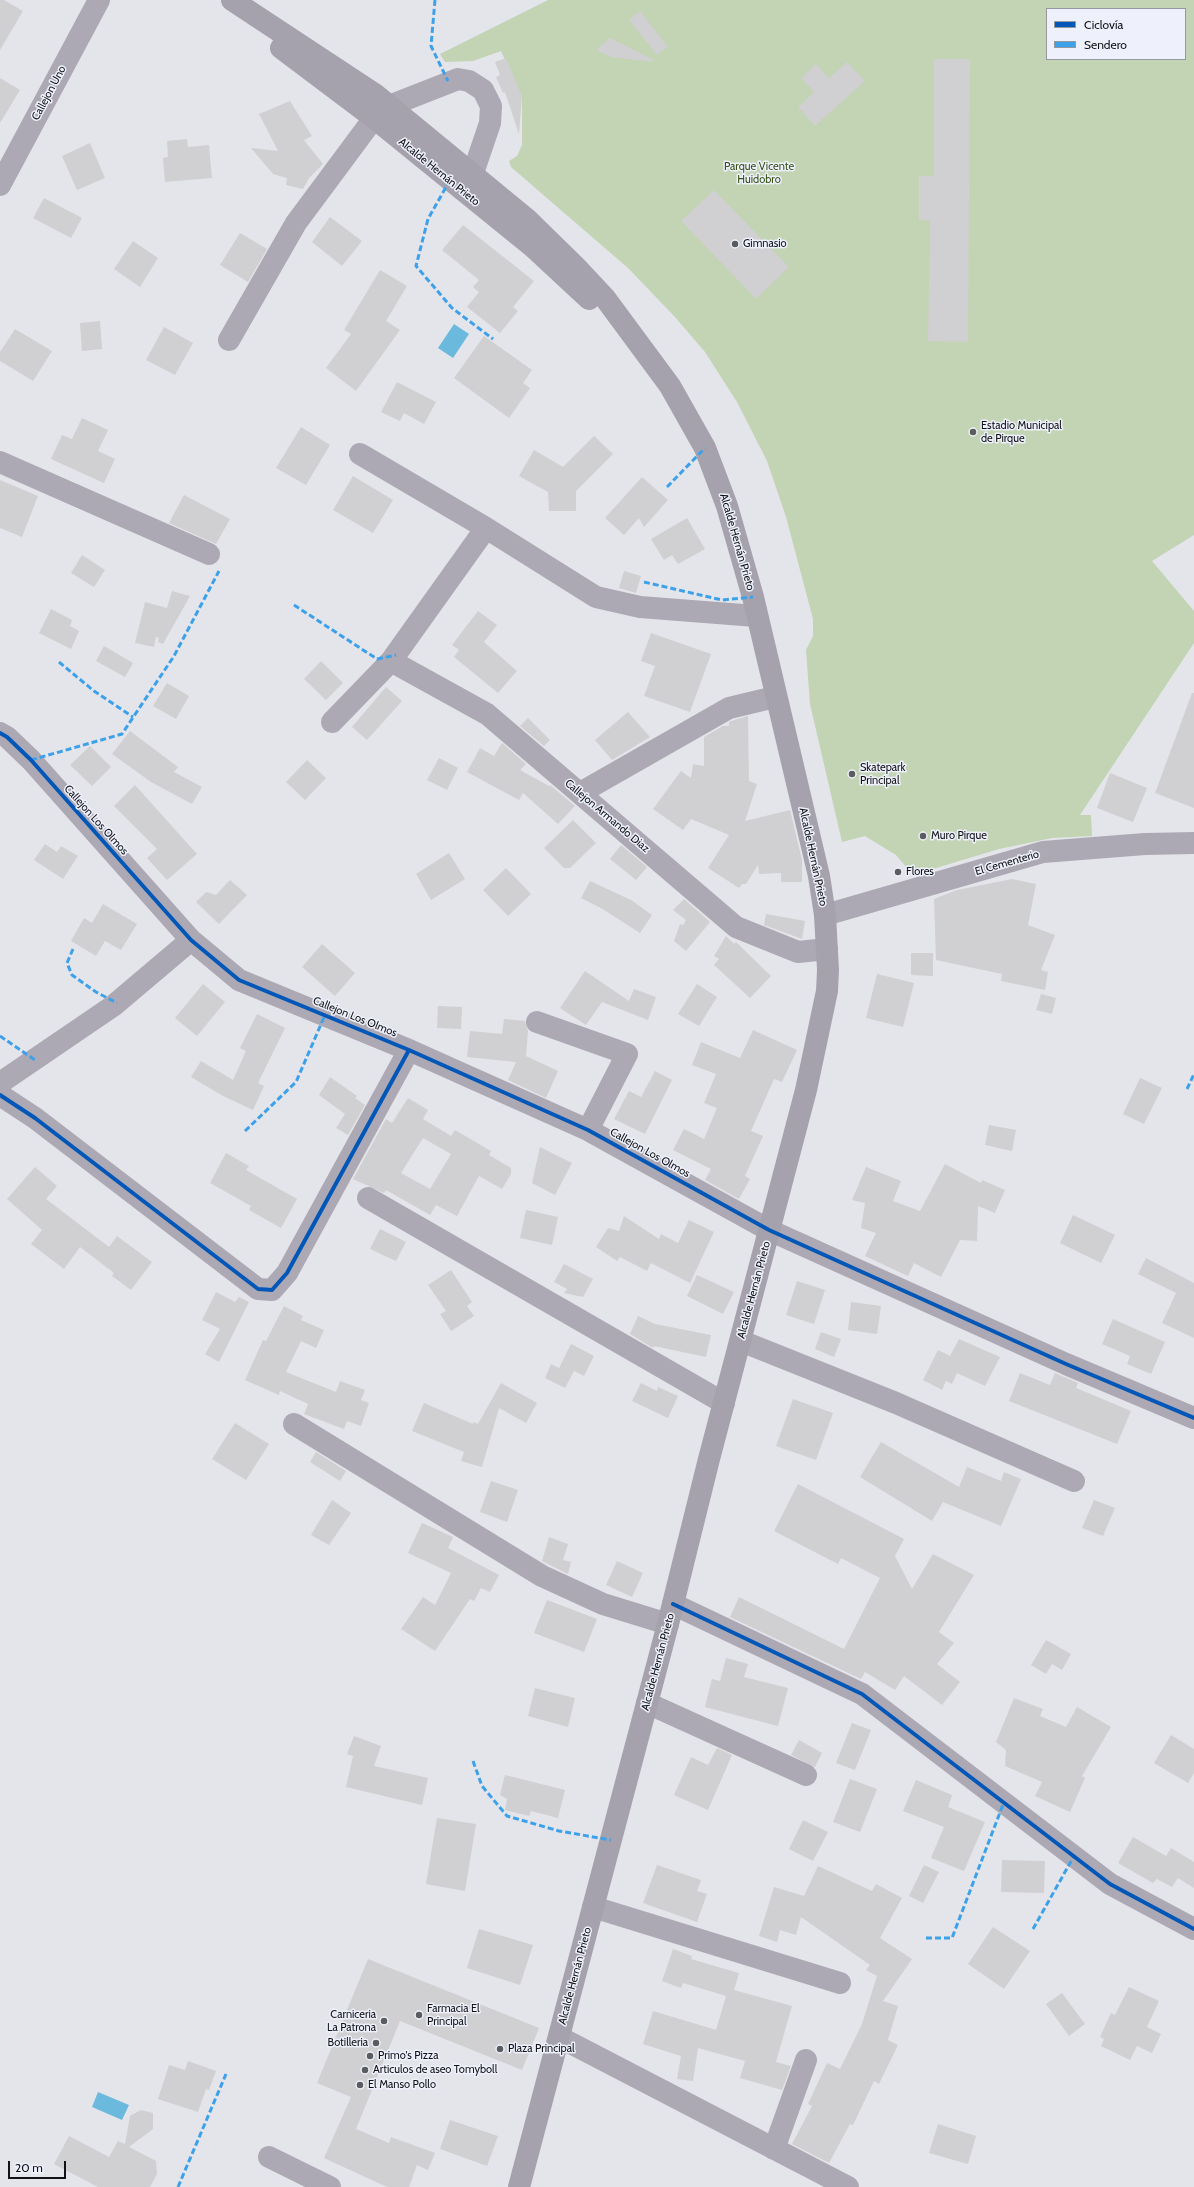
<!DOCTYPE html>
<meta charset="utf-8">
<style>
body{margin:0}
#map{position:relative;width:1194px;height:2187px;overflow:hidden;background:#e4e5eb;font-family:Cabin,sans-serif}
canvas{display:block}
.legend{position:absolute;left:1046px;top:8px;width:140px;height:52px;box-sizing:border-box;background:#eef1fc;border:1px solid #9698a0;margin:0;padding:5px 7px;list-style:none;font-size:12px;color:#111215}
.legend li{display:flex;align-items:center;gap:8px;height:20px}
.legend b{width:20px;border:1px solid #9698a0}
.scale{position:absolute;left:8px;top:2161px;width:58px;height:18px;box-sizing:border-box;border:2px solid #111215;border-top:0;padding-left:5px;font-size:12px;line-height:14px;white-space:nowrap;color:#111215;-webkit-text-stroke:3px #eef1fc;paint-order:stroke}
</style>
<div id="map">
<canvas width="1194" height="2187"></canvas>
<ul class="legend">
<li><b style="height:5px;background:#0057b8"></b>Ciclovía</li>
<li><b style="height:5px;background:#3da1ea"></b>Sendero</li>
</ul>
<div class="scale">20 m</div>
</div>
<script>
const context = document.querySelector('canvas').getContext('2d');
context.lineJoin = 'round';
function paint(path, color) { context.fillStyle = color; context.fill(path, 'evenodd'); }
const poly = rows => new Path2D(rows.map(r => 'M' + r).join(''));
function strokePath(path, color, width, dash) { context.strokeStyle = color; context.lineWidth = width; context.lineCap = dash ? 'butt' : 'round'; context.setLineDash(dash || []); context.stroke(path); }
function write(font, color, halo, rows, align = 'center') {
  context.font = font + ' Cabin,sans-serif'; context.lineWidth = 3; context.setLineDash([]); context.textBaseline = 'middle'; context.strokeStyle = halo; context.fillStyle = color; for (const [text, x, y, turn = 0] of rows) {
    context.save(); context.translate(x, y); context.rotate((+turn || 0) * Math.PI / 180); context.textAlign = isNaN(turn) ? turn : align; if (halo) context.strokeText(text, 0, 0); context.fillText(text, 0, 0); context.restore();
  }
}
paint(poly([
 [548,0,1194,0,1194,535,1152,561,1194,611,1194,643,1080,815,1091,815,1092,836,1052,838,999,849,913,875,896,855,865,836,842,842,810,704,806,650,813,636,813,619,786,517,767,461,737,402,705,352,675,317,628,268,511,167,509,161,517,156,522,145,522,99,501,51,473,61,445,62,440,54],
 [1047,9,1185,9,1185,59,1047,59]
]), '#c2d4b3');
paint(poly([
 [454,324,469,334,453,358,438,348],
 [98,2092,129,2105,122,2120,92,2107]
]), '#6bbade');
paint(poly([
 [0,0,4,0,23,11,0,50],
 [640,11,668,47,657,55,629,20],
 [610,38,654,60,654,62,611,57,596,50],
 [506,58,522,96,519,134,505,92,503,93,496,77,500,75,495,62],
 [934,59,970,59,968,342,928,341,930,220,919,220,919,176,934,176],
 [847,62,865,81,815,126,798,107,814,92,801,78,816,64,829,78],
 [0,78,20,90,0,123],
 [290,101,312,136,304,140,323,164,309,178,303,189,286,185,287,178,273,174,251,148,278,151,259,114],
 [187,139,188,147,209,145,212,178,165,182,163,158,168,157,167,141],
 [90,143,105,178,77,190,62,156],
 [714,190,789,267,756,299,681,221],
 [44,198,82,218,71,238,33,218],
 [330,217,362,241,342,266,312,242],
 [463,225,534,281,513,307,518,311,500,333,467,307,479,292,473,287,479,280,442,250],
 [240,233,267,249,248,282,220,265],
 [133,241,158,258,140,287,114,269],
 [380,270,407,286,386,321,400,330,356,391,326,368,351,334,344,330],
 [100,321,102,349,82,351,80,323],
 [164,327,193,343,175,375,146,360],
 [15,329,52,351,33,381,0,361,0,352],
 [484,336,532,370,523,383,530,388,509,418,454,378],
 [397,382,436,402,424,424,404,413,400,421,381,412],
 [82,418,108,430,98,451,115,459,104,483,51,459,62,435,72,439],
 [301,427,330,445,306,485,276,468],
 [594,436,613,454,576,491,576,511,549,511,548,492,519,476,534,450,563,467],
 [353,476,393,500,373,533,333,510],
 [642,477,668,500,644,527,639,518,624,535,605,518],
 [0,480,38,496,22,537,0,528],
 [184,495,230,519,216,544,169,523],
 [687,518,705,549,678,564,672,555,664,560,651,539],
 [82,555,105,570,94,587,71,573],
 [624,571,641,576,636,593,619,588],
 [172,591,190,596,163,644,158,642,159,638,156,637,154,647,135,643,145,602,167,608],
 [51,609,72,620,70,626,79,631,71,649,39,633],
 [478,611,497,625,484,642,517,671,498,693,454,657,459,650,452,645],
 [651,633,711,654,690,712,644,696,655,666,641,661],
 [104,646,133,663,125,677,96,661],
 [321,661,343,683,326,700,304,679],
 [167,683,189,696,176,719,153,706],
 [386,687,402,701,367,740,352,727],
 [1192,693,1194,693,1194,808,1155,793],
 [628,712,650,737,612,760,595,740],
 [748,716,749,781,757,784,745,821,790,810,802,860,802,882,781,882,781,873,759,874,758,865,746,884,742,884,739,888,708,868,729,835,691,819,683,830,653,809,681,771,691,778,693,764,704,766,704,737,723,726,729,726,729,722,734,720],
 [528,718,550,740,544,746,520,726],
 [130,731,178,767,174,772,202,787,192,804,151,782,112,754],
 [502,743,526,764,520,770,549,786,550,785,575,806,558,824,523,793,519,800,467,772,480,748,494,756],
 [90,746,111,767,92,786,70,765],
 [439,758,458,768,447,790,427,780],
 [307,760,326,778,305,800,286,782],
 [1110,773,1147,788,1133,822,1097,808],
 [135,785,197,854,167,880,147,858,157,849,114,806],
 [573,820,596,843,570,868,564,868,544,848],
 [45,844,57,852,61,846,78,856,63,879,34,860],
 [621,845,647,867,636,880,610,859],
 [449,853,465,879,431,900,416,874],
 [506,868,531,894,508,916,483,890],
 [1012,879,1036,884,1028,925,1055,935,1041,970,1048,972,1045,990,1001,981,1002,974,936,960,934,899,957,890],
 [230,880,247,895,219,924,196,902,206,892,216,895],
 [590,881,631,900,652,915,640,933,601,908,581,898],
 [684,899,710,922,686,951,674,941,680,924,683,925,686,920,673,910],
 [103,904,137,924,121,950,105,941,96,956,71,941,84,918,92,923],
 [766,914,805,921,802,939,764,925],
 [726,936,734,944,736,942,771,976,750,998,714,965,719,959,714,956],
 [322,944,355,973,335,996,302,967],
 [911,953,933,953,933,976,911,975],
 [585,971,629,1001,634,989,656,997,648,1020,602,1002,586,1025,560,1008],
 [877,974,914,983,903,1027,866,1018],
 [203,984,225,1002,197,1036,175,1018],
 [697,984,717,997,699,1026,678,1014],
 [1041,994,1056,998,1052,1014,1036,1010],
 [438,1006,462,1007,461,1029,437,1028],
 [257,1014,285,1028,258,1083,264,1086,253,1110,223,1096,191,1077,201,1061,233,1080,246,1051,240,1048],
 [504,1019,525,1021,528,1031,526,1056,558,1071,546,1098,508,1080,516,1062,467,1057,470,1031,502,1034],
 [753,1030,797,1050,782,1082,774,1079,751,1131,763,1136,745,1176,750,1179,739,1199,705,1180,711,1169,673,1150,684,1129,704,1139,717,1108,704,1103,716,1074,692,1065,701,1042,740,1058],
 [655,1071,672,1080,645,1134,614,1119,629,1091,641,1097],
 [330,1077,357,1096,355,1098,365,1105,348,1135,336,1128,345,1114,319,1095],
 [1140,1078,1162,1088,1144,1124,1123,1114],
 [408,1098,428,1110,423,1119,451,1136,455,1130,491,1151,489,1155,511,1168,511,1174,502,1189,479,1176,457,1216,436,1205,430,1215,386,1190,384,1193,353,1179,386,1119,392,1123],
 [423,1138,451,1154,430,1189,401,1173],
 [989,1125,1016,1130,1012,1151,985,1145],
 [540,1147,572,1163,555,1195,532,1183],
 [226,1153,249,1166,246,1170,297,1199,281,1228,249,1210,251,1206,210,1183],
 [945,1164,981,1183,982,1180,1005,1190,995,1213,978,1206,977,1241,960,1240,941,1277,914,1263,908,1276,865,1256,876,1233,861,1228,865,1203,852,1200,866,1167,901,1181,893,1201,920,1211],
 [35,1167,57,1186,46,1199,109,1247,117,1236,152,1262,131,1290,112,1276,114,1273,80,1247,64,1269,31,1244,42,1230,7,1199],
 [526,1210,558,1217,552,1245,520,1238],
 [1073,1215,1115,1235,1101,1263,1060,1243],
 [624,1216,659,1239,661,1234,678,1243,689,1220,714,1232,690,1283,651,1263,647,1271,620,1257,617,1261,596,1247,608,1228,619,1231],
 [380,1229,406,1242,396,1261,370,1249],
 [1146,1258,1194,1283,1194,1338,1162,1323,1176,1293,1138,1274],
 [564,1264,593,1279,583,1297,564,1293,567,1289,554,1282],
 [451,1270,472,1302,467,1306,474,1316,451,1331,440,1314,446,1311,428,1285],
 [697,1275,734,1292,723,1314,687,1296],
 [797,1281,825,1290,814,1324,786,1315],
 [216,1292,235,1302,239,1297,249,1302,219,1362,205,1354,220,1329,202,1320],
 [851,1302,881,1306,877,1334,848,1330],
 [284,1306,303,1316,301,1320,324,1330,316,1348,301,1341,286,1372,336,1392,340,1381,365,1390,361,1400,369,1403,361,1426,347,1421,344,1429,304,1414,308,1404,280,1391,279,1395,245,1380,263,1340,266,1341],
 [638,1316,655,1324,711,1335,706,1357,654,1346,653,1348,630,1334],
 [1113,1319,1165,1342,1151,1374,1127,1364,1130,1356,1102,1344],
 [821,1332,841,1339,834,1357,815,1349],
 [959,1339,1000,1357,985,1386,957,1373,952,1384,946,1381,942,1390,923,1380,938,1350,950,1356],
 [571,1344,594,1356,584,1376,574,1371,565,1388,545,1378,551,1364,559,1368],
 [1020,1373,1050,1385,1055,1373,1078,1383,1076,1388,1131,1411,1117,1444,1009,1401],
 [501,1383,537,1403,526,1423,499,1408,482,1467,461,1461,464,1452,412,1431,424,1403,473,1424,473,1422,478,1424],
 [641,1383,657,1391,658,1387,678,1396,668,1418,632,1401],
 [793,1399,833,1413,816,1460,776,1446],
 [235,1423,269,1444,246,1480,212,1459],
 [881,1442,959,1487,967,1467,1001,1481,1004,1472,1021,1479,1001,1526,943,1502,932,1521,860,1477],
 [316,1452,346,1471,340,1481,310,1462],
 [491,1481,518,1490,507,1522,480,1512],
 [798,1484,904,1539,895,1556,912,1589,933,1554,974,1575,939,1632,954,1643,937,1664,960,1682,942,1705,904,1676,895,1690,865,1672,861,1679,730,1617,739,1597,844,1649,880,1578,841,1558,838,1564,774,1531],
 [332,1500,351,1513,329,1545,311,1535],
 [1094,1500,1115,1508,1103,1536,1082,1528],
 [422,1523,453,1537,448,1548,499,1575,490,1592,481,1588,474,1601,470,1599,435,1651,401,1629,423,1597,435,1605,451,1573,408,1553],
 [549,1537,568,1544,563,1560,571,1562,568,1574,542,1561],
 [617,1561,643,1573,632,1597,606,1585],
 [547,1600,597,1619,584,1652,534,1633],
 [1046,1640,1071,1654,1062,1670,1052,1664,1046,1674,1031,1665],
 [726,1658,748,1664,744,1677,788,1688,778,1726,705,1707,712,1679,720,1681],
 [535,1688,575,1698,568,1727,528,1716],
 [1014,1698,1043,1709,1040,1716,1066,1727,1077,1707,1111,1727,1082,1776,1085,1778,1070,1812,1035,1796,1042,1782,1005,1766,1006,1750,996,1742],
 [852,1723,871,1730,855,1770,836,1763],
 [1171,1735,1194,1749,1194,1773,1188,1783,1154,1763],
 [354,1736,381,1746,374,1766,428,1778,422,1805,346,1787,353,1756,347,1754],
 [799,1740,822,1753,815,1767,791,1755],
 [717,1748,732,1755,708,1810,674,1795,691,1757,708,1765],
 [505,1775,565,1790,558,1818,531,1811,529,1816,505,1810,507,1799,500,1795],
 [850,1779,877,1789,860,1832,833,1822],
 [916,1780,952,1795,948,1807,985,1822,964,1871,931,1858,944,1827,903,1811],
 [437,1818,476,1824,465,1891,426,1884],
 [803,1820,828,1832,813,1861,789,1849],
 [1133,1837,1166,1856,1171,1848,1194,1862,1194,1888,1178,1878,1172,1887,1157,1879,1153,1883,1118,1863],
 [1002,1860,1045,1861,1044,1893,1001,1892],
 [657,1865,701,1880,697,1891,707,1894,697,1922,643,1903],
 [924,1865,939,1872,923,1903,909,1896],
 [818,1866,872,1891,876,1884,902,1898,880,1938,912,1959,883,2001,898,2006,888,2040,898,2045,879,2084,874,2081,853,2125,850,2124,829,2163,792,2144,812,2106,808,2104,827,2063,840,2069,862,2024,877,1976,866,1970,870,1965,801,1917,796,1935,780,1930,777,1942,759,1936,774,1887,804,1896],
 [993,1927,1030,1951,1004,1989,968,1964],
 [479,1929,533,1945,520,1985,467,1968],
 [673,1949,692,1956,691,1959,739,1973,734,1990,792,2006,776,2062,791,2066,782,2090,740,2078,745,2061,698,2048,693,2081,677,2079,681,2056,643,2044,653,2011,716,2030,726,1996,683,1983,681,1988,662,1981],
 [368,1959,539,2028,522,2070,400,2021,356,2129,389,2143,391,2137,435,2153,428,2170,417,2165,409,2187,387,2187,324,2158,351,2097,317,2083],
 [1129,1987,1159,2001,1147,2027,1161,2034,1152,2053,1137,2046,1130,2060,1101,2046,1104,2039,1100,2037,1111,2013,1115,2015],
 [1062,1993,1085,2024,1069,2036,1046,2004],
 [188,2061,216,2071,209,2090,206,2089,198,2112,158,2099,169,2065,185,2070],
 [141,2110,153,2113,153,2129,129,2147,156,2161,157,2174,150,2187,98,2187,54,2164,69,2136,109,2157,118,2141,125,2144,130,2116],
 [450,2120,498,2136,487,2166,440,2149],
 [938,2124,976,2136,968,2164,929,2153]
]), '#d0cfd1');
strokePath(poly([
 [0,185,99,0],
 [229,340,296,223,374,118,389,106,458,79,469,81,483,90,491,106,490,123,473,173,463,190],
 [360,454,486,528],
 [0,462,209,554],
 [391,661,487,714,736,927,798,952,827,949],
 [332,722,391,661,486,528,596,597,640,607,756,616],
 [0,733,7,737,31,760,191,940,239,980,409,1050,588,1130,769,1230,1066,1364,1194,1418],
 [580,793,729,708,775,697],
 [825,915,1043,852,1145,844,1194,843],
 [537,1022,627,1054,588,1130],
 [0,1083,113,1006,191,940],
 [0,1095,35,1118,258,1289,272,1290,287,1273,409,1050],
 [368,1198,724,1403],
 [741,1341,896,1403,1074,1481],
 [294,1424,542,1576,603,1604,668,1624],
 [673,1604,862,1694,1110,1884,1194,1929],
 [647,1703,806,1775],
 [593,1907,840,1983],
 [559,2037,848,2187],
 [774,2149,806,2060],
 [269,2157,330,2187]
]), '#ada9b4', 22);
strokePath(poly([
 [232,0,376,95,528,220,575,266,605,298,670,386,705,448,727,506,753,597,819,876,825,915,828,970,827,991,806,1090,709,1459,668,1624,519,2187],
 [281,48,374,118,533,247,589,299]
]), '#a5a2ad', 22);
strokePath(poly([
 [435,0,431,46,448,81],
 [450,180,428,219,416,266,452,308,493,339],
 [667,487,705,448],
 [644,582,722,600,753,597],
 [294,605,377,659,396,655],
 [59,662,94,691,133,717],
 [31,760,122,734,174,656,219,571],
 [73,949,67,963,72,975,96,992,117,1003],
 [0,1036,35,1060],
 [1187,1089,1194,1074],
 [245,1131,296,1082,325,1015],
 [473,1761,482,1786,507,1816,559,1831,611,1840],
 [1033,1929,1074,1856],
 [926,1938,952,1938,1004,1802],
 [178,2187,226,2074]
]), '#3da1ea', 3, [6, 3]);
strokePath(poly([
 [0,733,7,737,31,760,191,940,239,980,409,1050,588,1130,769,1230,1066,1364,1194,1418],
 [0,1095,35,1118,258,1289,272,1290,287,1273,409,1050],
 [673,1604,862,1694,1110,1884,1194,1929]
]), '#0057b8', 4);
for (const [x, y, r, color] of [
 [735,244,4,"#5b5c60"],
 [973,432,4,"#5b5c60"],
 [852,774,4,"#5b5c60"],
 [923,836,4,"#5b5c60"],
 [898,872,4,"#5b5c60"],
 [419,2015,4,"#5b5c60"],
 [384,2021,4,"#5b5c60"],
 [376,2043,4,"#5b5c60"],
 [500,2049,4,"#5b5c60"],
 [370,2056,4,"#5b5c60"],
 [365,2070,4,"#5b5c60"],
 [360,2085,4,"#5b5c60"]
]) { const dot = new Path2D(); dot.arc(x, y, r, 0, 2 * Math.PI); context.fillStyle = color; context.fill(dot); strokePath(dot, '#eef1fc', 1.5); }
write('11px', '#111215', '#eef1fc', [
 ["Callejon Uno",49,93,-62],
 ["Alcalde Hernán Prieto",439,172,39],
 ["Alcalde Hernán Prieto",737,542,74],
 ["Callejon Armando Diaz",607,816,40],
 ["Callejon Los Olmos",96,820,48],
 ["Alcalde Hernán Prieto",813,857,78],
 ["El Cementerio",1007,863,-16],
 ["Callejon Los Olmos",355,1017,22],
 ["Callejon Los Olmos",650,1153,29],
 ["Alcalde Hernán Prieto",754,1290,-75],
 ["Alcalde Hernán Prieto",658,1662,-75],
 ["Alcalde Hernán Prieto",575,1976,-75]
]);
write('11px', '#375116', '#eef1fc', [
 ["Parque Vicente",759,167],
 ["Huidobro",759,180]
]);
write('11px', '#111215', '#eef1fc', [
 ["Gimnasio",743,244],
 ["Estadio Municipal",981,426],
 ["de Pirque",981,439],
 ["Skatepark",860,768],
 ["Principal",860,781],
 ["Muro Pirque",931,836],
 ["Flores",906,872],
 ["Farmacia El",427,2009],
 ["Principal",427,2022],
 ["Carniceria",376,2015,"right"],
 ["La Patrona",376,2028,"right"],
 ["Botilleria",368,2043,"right"],
 ["Plaza Principal",508,2049],
 ["Primo's Pizza",378,2056],
 ["Articulos de aseo Tomyboll",373,2070],
 ["El Manso Pollo",368,2085]
], 'left');
</script>
